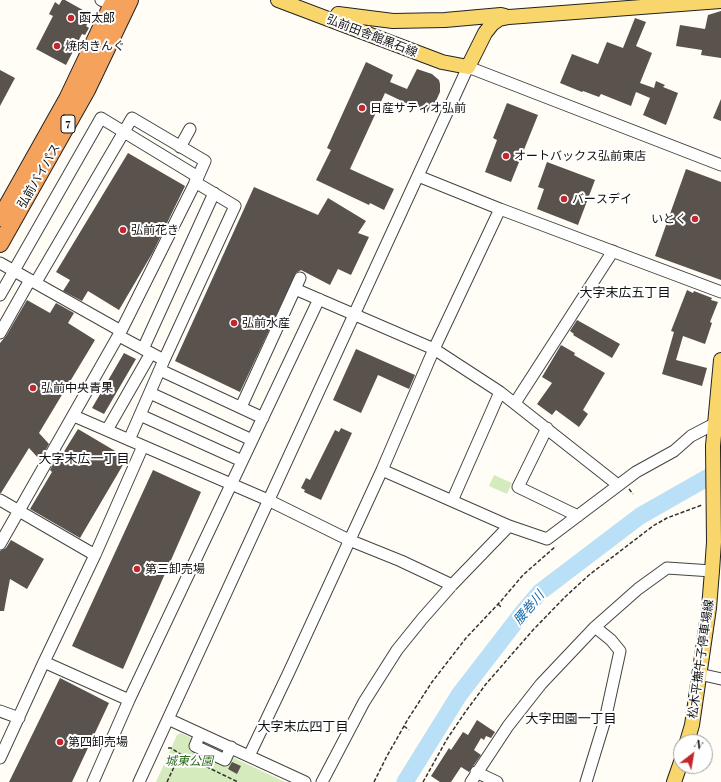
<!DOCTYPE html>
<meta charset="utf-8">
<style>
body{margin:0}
#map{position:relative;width:721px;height:782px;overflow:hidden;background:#fffdf5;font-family:"Playfair Display",serif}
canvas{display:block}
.north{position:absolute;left:673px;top:734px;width:40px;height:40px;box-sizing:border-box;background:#fff;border:1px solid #a0a0a0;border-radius:50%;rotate:31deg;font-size:11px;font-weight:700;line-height:16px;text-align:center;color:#111}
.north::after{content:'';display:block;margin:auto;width:14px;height:18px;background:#c4262e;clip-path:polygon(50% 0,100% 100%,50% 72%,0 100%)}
</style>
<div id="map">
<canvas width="721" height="782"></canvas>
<div class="north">N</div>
</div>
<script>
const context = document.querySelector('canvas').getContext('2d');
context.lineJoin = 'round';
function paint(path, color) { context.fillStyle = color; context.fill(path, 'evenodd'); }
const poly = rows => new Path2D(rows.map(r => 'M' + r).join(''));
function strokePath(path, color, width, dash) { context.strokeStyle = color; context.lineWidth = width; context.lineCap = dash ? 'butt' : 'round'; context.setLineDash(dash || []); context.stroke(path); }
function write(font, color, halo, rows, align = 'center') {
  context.font = font + ' "Playfair Display","Noto Sans JP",serif'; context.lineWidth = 4; context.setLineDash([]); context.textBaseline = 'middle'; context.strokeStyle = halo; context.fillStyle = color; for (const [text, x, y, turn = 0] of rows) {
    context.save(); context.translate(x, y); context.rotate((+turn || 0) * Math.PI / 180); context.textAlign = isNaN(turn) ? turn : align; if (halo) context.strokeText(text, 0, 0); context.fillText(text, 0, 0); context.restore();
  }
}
paint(poly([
 [494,475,512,483,507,494,489,486],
 [181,733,285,782,156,782,177,735]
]), '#d5ebbd');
strokePath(poly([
 [405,782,459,695,523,612,540,592,640,516,721,470]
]), '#b9e0f7', 17);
paint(poly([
 [62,0,65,0,90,14,87,18,90,20,86,26,89,28,85,35,82,34,66,65,36,49,53,16,49,14,55,2,59,5],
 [721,11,721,58,701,55,702,50,676,46,680,25,705,29,708,15],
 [635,18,646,22,636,46,652,53,640,83,654,88,656,81,665,85,663,87,678,93,666,125,643,115,650,98,636,92,631,106,601,94,599,97,583,91,582,92,560,83,572,54,598,64,607,42,623,48],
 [366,62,393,75,390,82,407,89,417,69,432,74,439,80,440,84,440,92,435,103,432,102,427,113,385,93,350,169,394,189,384,210,370,203,369,205,316,180,331,150,327,148],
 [0,70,15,78,0,106],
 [721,99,721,121,713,118],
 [507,103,538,115,511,182,485,172,497,140,493,138],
 [128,153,185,186,153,252,119,310,88,291,82,301,63,291,70,280,56,272],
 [547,162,595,180,578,225,537,209,544,189,538,187],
 [686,169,721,182,721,280,655,256],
 [254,187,318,215,328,198,366,221,358,233,369,237,351,275,338,269,330,285,301,270,296,273,240,392,175,361],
 [687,290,693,293,694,291,712,298,711,300,718,302,710,322,712,323,705,344,683,336,676,360,707,368,702,386,662,374,674,332,671,331],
 [27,300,50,313,56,303,74,313,68,323,95,340,39,433,49,444,40,460,29,448,1,493,0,493,0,343,6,336],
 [577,320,620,344,612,358,573,335,574,334,570,331],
 [561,345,575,353,574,355,605,373,583,410,588,414,579,427,556,410,552,415,537,404,552,383,542,377],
 [356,349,415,375,409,389,378,375,361,413,333,400],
 [124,353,136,359,104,414,92,408],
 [341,428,352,433,321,500,304,492,305,490,301,488,306,478,310,480,335,430,339,432],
 [78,429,127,458,80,538,30,509,52,472,50,470,58,455,60,458],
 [153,470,201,492,123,669,72,646],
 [11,540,44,559,27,589,10,579,4,611,0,611,0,551,6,548],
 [60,678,109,703,72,782,9,782],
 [477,720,495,732,491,738,486,736,484,740,481,738,474,750,481,755,469,772,461,767,451,782,440,782,431,776,449,748,451,750,463,732,468,735],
 [232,762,241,766,237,774,228,769]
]), '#5a524d');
const minor = poly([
 [101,0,112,5],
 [180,147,190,129],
 [418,176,500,209,721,292],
 [0,263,121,331],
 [36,282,132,118,205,161,198,177],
 [295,289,434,349,500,392,618,485],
 [0,295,101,118,198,177,121,331,0,544],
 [0,333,30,280],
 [119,336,164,360,129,440],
 [143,349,214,193],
 [164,360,235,206,195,182],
 [160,370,263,418],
 [150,393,252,440],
 [515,403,613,251],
 [241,407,300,278],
 [140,415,242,461],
 [74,416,268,500,349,540,401,561,452,585],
 [547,428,518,487,578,516],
 [107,430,151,353],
 [382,470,509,526,547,539,636,472,674,451,691,436,714,424],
 [0,500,95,555,44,662,129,700,319,299],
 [452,501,500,392],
 [95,555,143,446],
 [699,674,721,679],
 [0,711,19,718],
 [168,719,305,782],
 [200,734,195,746,225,760,231,747],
 [249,756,289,672,382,470,434,349,500,209],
 [0,758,44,662],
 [476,772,497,782],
 [93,782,129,700],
 [139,782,468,67,721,165],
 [322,782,364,702,397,650,422,619,452,585,509,526],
 [471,782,508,726,541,684,595,627,638,589,667,568,712,571],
 [586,782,605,720,620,651,611,640,595,627]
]);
const major = poly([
 [278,0,442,62,468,67],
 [338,14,393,21,445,20,501,15,505,16],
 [468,67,485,33,492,24,499,19,509,17,721,1],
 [687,742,692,725,709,608,712,571,714,542,713,446,721,360],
 [674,782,681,762]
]);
const highway = poly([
 [0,218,67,99,114,0],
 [0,244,87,90,130,0]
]);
strokePath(minor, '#444', 13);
strokePath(major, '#222', 16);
strokePath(highway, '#222', 18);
strokePath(poly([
 [629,489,633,494],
 [498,604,502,608],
 [404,726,409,730],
 [168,748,171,748,180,754],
 [167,782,180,754,238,782],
 [374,782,387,756,408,719,432,682,466,638,501,601,523,575,556,546],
 [423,782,447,739,466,711,486,684,533,630,565,597,589,575,653,526,667,518,702,505]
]), '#333', 1.5, [4, 2]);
strokePath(minor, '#fff', 11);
strokePath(major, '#f9d66b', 14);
strokePath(highway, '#f5a25d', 16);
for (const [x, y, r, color] of [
 [71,18,4,"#c4262e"],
 [57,46,4,"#c4262e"],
 [362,108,4,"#c4262e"],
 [506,156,4,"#c4262e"],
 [564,199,4,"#c4262e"],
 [695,219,4,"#c4262e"],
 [123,230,4,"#c4262e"],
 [234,323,4,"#c4262e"],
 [33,388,4,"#c4262e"],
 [137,569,4,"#c4262e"],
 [60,742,4,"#c4262e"]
]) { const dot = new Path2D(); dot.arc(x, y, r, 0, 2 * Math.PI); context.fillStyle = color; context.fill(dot); strokePath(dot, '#fff', 1.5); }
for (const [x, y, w] of [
 [68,124,14]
]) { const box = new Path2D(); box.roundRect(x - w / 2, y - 9, w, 18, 3); context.fillStyle = '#fff'; context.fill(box); strokePath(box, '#111', 1); }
write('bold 11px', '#111', null, [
 ["7",68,124]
]);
write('12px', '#111', '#fff', [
 ["函太郎",79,18],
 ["焼肉きんぐ",65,46],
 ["日産サティオ弘前",370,108],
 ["オートバックス弘前東店",514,156],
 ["バースデイ",572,199],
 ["いとく",687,219,"right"],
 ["弘前花き",131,230],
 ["弘前水産",242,323],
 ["弘前中央青果",41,388],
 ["第三卸売場",145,569],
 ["第四卸売場",68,742]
], 'left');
write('12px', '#111', '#fff', [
 ["弘前田舎館黒石線",372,36,21],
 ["弘前バイパス",39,176,-60],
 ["松木平撫牛子停車場線",701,659,-82]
]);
write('italic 12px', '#2f6b1f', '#fff', [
 ["城東公園",189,761]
]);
write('13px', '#111', '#fff', [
 ["大字末広五丁目",625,293],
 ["大字末広一丁目",84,459],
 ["大字田園一丁目",571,719],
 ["大字末広四丁目",303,727]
]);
write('italic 13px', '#1768a6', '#fff', [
 ["腰巻川",529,608,-50]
]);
</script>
